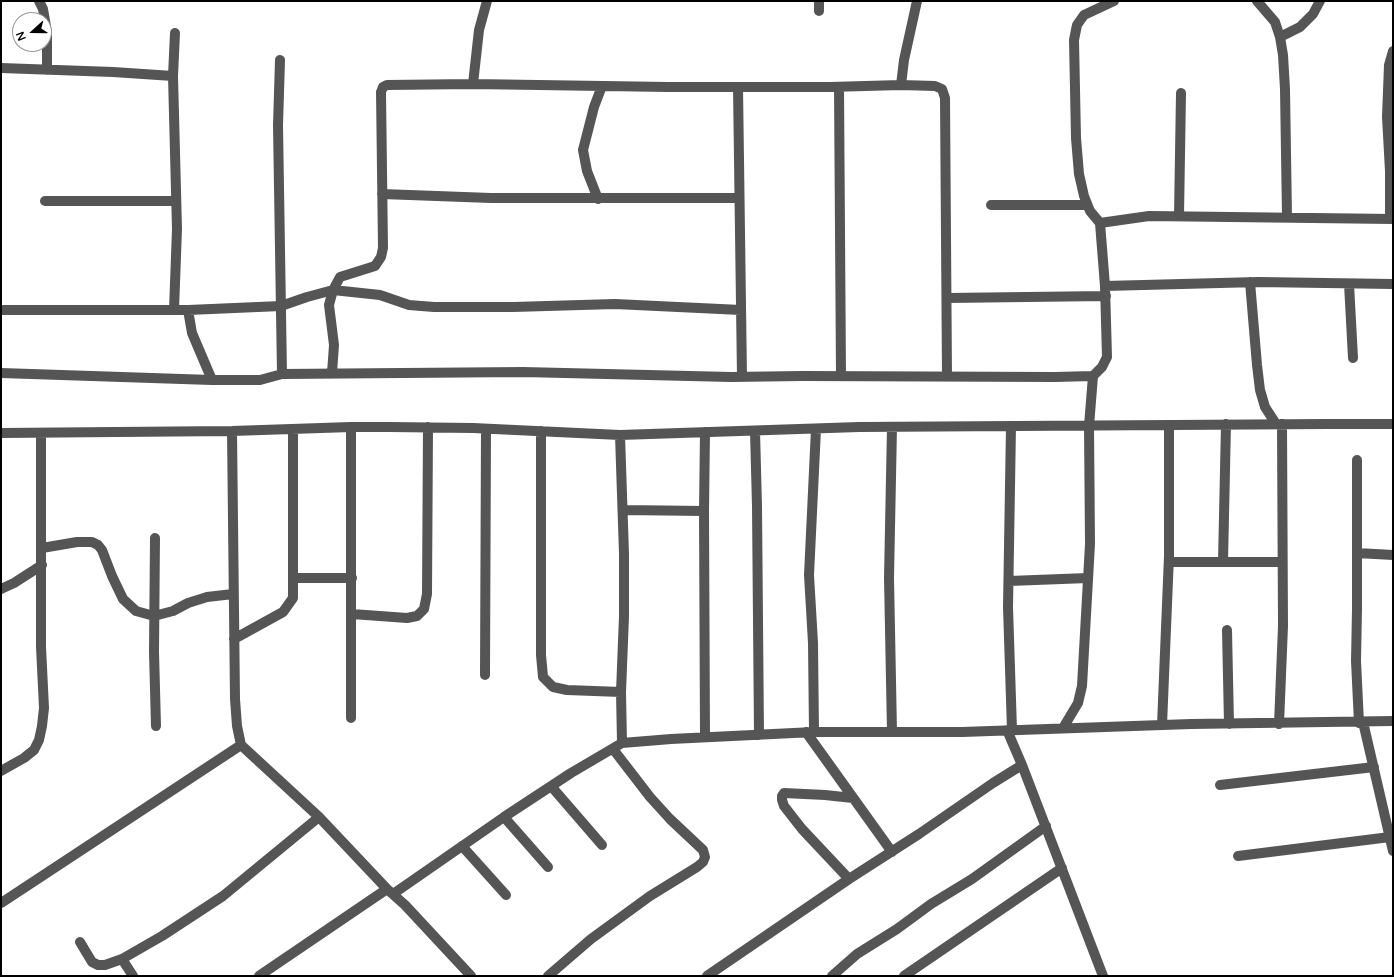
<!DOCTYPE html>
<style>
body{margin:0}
#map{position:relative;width:1394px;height:977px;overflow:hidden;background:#fff;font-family:"Varela Round",sans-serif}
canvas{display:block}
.frame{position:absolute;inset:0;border:2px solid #000;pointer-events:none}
.north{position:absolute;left:12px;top:12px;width:40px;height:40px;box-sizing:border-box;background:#fff;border:1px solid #999;border-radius:50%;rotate:249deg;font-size:11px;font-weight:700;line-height:16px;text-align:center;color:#000}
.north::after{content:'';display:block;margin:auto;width:14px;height:18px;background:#000;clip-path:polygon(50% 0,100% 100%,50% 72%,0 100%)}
</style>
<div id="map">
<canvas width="1394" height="977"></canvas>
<div class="frame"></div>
<div class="north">N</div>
</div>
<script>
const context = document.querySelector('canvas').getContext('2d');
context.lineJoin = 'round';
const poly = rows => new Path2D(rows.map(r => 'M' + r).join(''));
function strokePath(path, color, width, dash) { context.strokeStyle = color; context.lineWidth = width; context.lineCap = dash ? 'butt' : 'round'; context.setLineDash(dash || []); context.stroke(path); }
strokePath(poly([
 [39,1,43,9,47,32,47,70],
 [1257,1,1275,22,1280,37,1283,55,1285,89,1287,217],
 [819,11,819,1],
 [1280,37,1300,27,1313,14,1320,1],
 [280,60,278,125,282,374],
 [1,68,113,72,173,76],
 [473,84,479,30,487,1],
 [901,85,904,60,917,1],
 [738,87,742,377],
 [839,87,841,376],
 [382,194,491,198,739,198],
 [598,199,587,171,583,150,594,107,602,86],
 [45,201,176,201],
 [991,205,1087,205],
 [1179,216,1181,93],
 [1390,219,1390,171,1387,117,1389,65,1393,51],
 [1100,223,1149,216,1393,219],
 [1250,282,1257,365,1260,390,1265,407,1276,424],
 [1349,284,1353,358],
 [1105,286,1258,282,1393,284],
 [947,298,1106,296],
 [1,310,188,310,281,306,307,297,333,290,380,295,409,305,434,307,513,307,615,304,741,310],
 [174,310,177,229,173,76,175,33],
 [188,310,192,333,212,380],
 [1,373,212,380,260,380,282,374,523,372,731,377,802,376,1055,377,1093,376],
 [332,373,334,345,329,305,333,290,340,277,375,266,381,257,383,248,381,92,383,87,387,85,473,84,668,87,830,87,901,85,935,86,942,89,945,98,947,376],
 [1011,426,1008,607,1012,730],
 [351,427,351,718],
 [232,431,235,699,237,726,241,745,319,817,387,889,405,905,471,976],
 [541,431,541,655,543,677,553,687,567,690,621,692],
 [755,431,757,506,759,735],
 [1,433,232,431,351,427,389,427,473,428,620,435,859,427,1328,424,1393,424],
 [620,435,624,554,624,616,621,692,622,743],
 [1357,460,1357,609,1356,661,1359,723],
 [623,510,704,511],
 [155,538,154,652,156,726],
 [42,548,77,542,92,542,98,545,102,550,112,576,123,599,136,611,154,616,173,611,188,603,207,597,233,594],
 [1357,553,1393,555],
 [1169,562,1282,562],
 [1223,562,1226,424],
 [293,578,352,578],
 [1009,581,1088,578],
 [1,589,14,583,42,565],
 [352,614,407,618,417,616,424,609,427,594,428,427],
 [1227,630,1229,724],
 [234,639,283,612,293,598,293,429],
 [485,675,486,429],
 [1363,722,1393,851],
 [1279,724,1283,626,1282,424],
 [1162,725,1169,556,1169,425],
 [1063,728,1078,703,1082,686,1090,544,1089,426,1093,376,1102,367,1107,357,1105,286,1100,223,1090,211,1084,196,1079,174,1076,138,1074,40,1077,25,1084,15,1114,1],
 [1007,730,1022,765,1103,976],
 [806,732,892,852],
 [814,732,813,643,809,575,816,429],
 [892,732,889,578,892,427],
 [705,737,704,511,705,432],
 [1,771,24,758,34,750,39,740,42,726,44,708,41,647,41,433],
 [1220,785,1374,767],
 [551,786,602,845],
 [504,817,548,867],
 [462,846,506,895],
 [1238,856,1390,837],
 [849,879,802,829,784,806,782,800,782,796,784,793,825,795,853,798],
 [393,894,504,817,571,773,622,743,671,739,814,732,962,732,1191,724,1393,721],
 [1,903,241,745],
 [80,942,92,962,98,965,105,965,122,959,162,936,223,896,319,817],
 [122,959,133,976],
 [259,976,387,889],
 [548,976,591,939,650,896,697,867,703,862,705,857,703,850,670,819,650,797,613,749],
 [707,976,849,879,919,834,993,783,1022,765],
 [832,976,857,954,897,929,931,904,972,879,1046,826],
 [904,976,1062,868]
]), '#555', 10);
</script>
